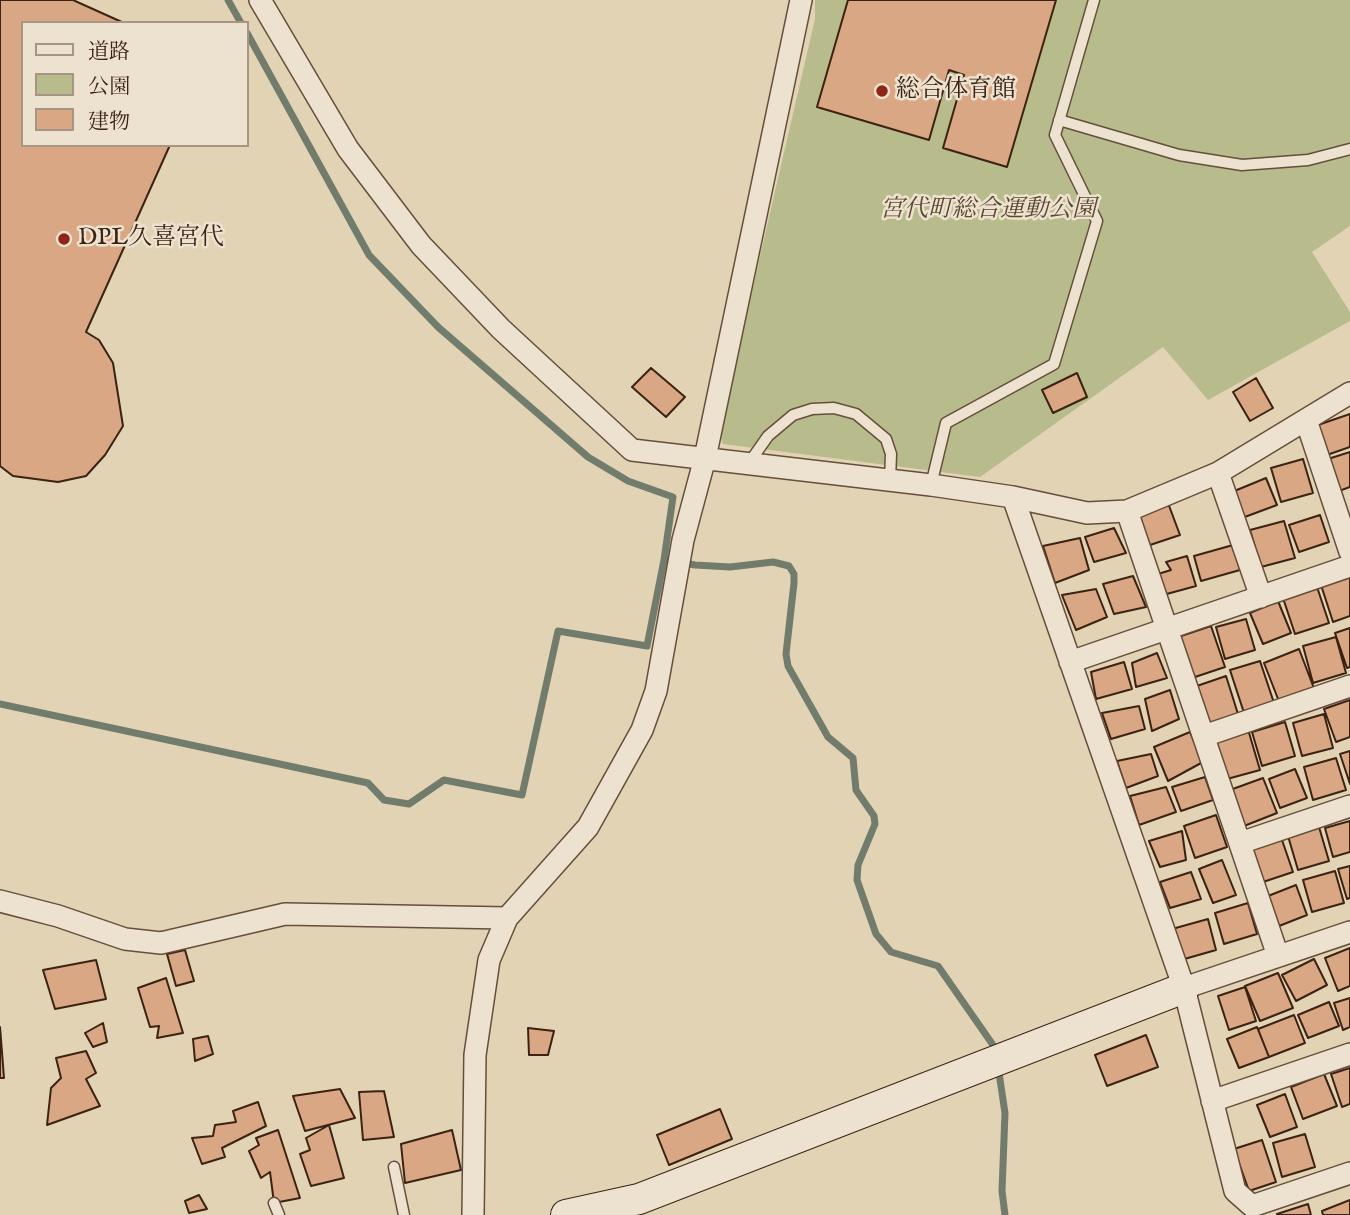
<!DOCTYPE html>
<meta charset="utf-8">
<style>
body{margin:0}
#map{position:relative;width:1350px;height:1215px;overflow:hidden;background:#e3d3b5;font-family:"IM FELL English","Noto Serif JP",serif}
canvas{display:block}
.legend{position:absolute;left:21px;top:21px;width:228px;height:126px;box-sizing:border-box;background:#ede2cf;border:2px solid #a69583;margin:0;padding:9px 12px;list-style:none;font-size:21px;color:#3b2212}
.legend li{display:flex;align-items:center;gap:14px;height:35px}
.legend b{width:35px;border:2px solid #a69583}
</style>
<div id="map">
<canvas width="1350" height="1215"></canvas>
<ul class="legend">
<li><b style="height:9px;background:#ede2cf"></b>道路</li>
<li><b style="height:19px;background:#b8bb8b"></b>公園</li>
<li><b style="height:19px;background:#d9a783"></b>建物</li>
</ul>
</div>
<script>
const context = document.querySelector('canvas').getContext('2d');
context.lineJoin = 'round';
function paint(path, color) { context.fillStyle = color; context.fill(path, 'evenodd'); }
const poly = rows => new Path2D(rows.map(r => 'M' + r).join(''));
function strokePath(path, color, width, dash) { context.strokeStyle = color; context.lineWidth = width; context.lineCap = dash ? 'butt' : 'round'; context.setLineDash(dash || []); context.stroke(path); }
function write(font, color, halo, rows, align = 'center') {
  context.font = font + ' "IM FELL English","Noto Serif JP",serif'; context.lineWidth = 5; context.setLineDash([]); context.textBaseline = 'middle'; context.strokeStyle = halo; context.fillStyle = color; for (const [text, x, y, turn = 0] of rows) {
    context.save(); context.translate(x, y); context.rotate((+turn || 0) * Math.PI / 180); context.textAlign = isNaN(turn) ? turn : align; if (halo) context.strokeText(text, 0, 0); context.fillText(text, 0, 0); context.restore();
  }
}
paint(poly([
 [815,0,1350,0,1350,226,1312,252,1350,312,1350,321,1208,400,1163,347,980,477,723,444,719,433,815,19]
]), '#b8bb8b');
strokePath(poly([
 [228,0,241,23],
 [247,33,369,255,438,327,588,457,628,481,673,497,664,560,695,565,730,567,773,562,789,566,794,574,794,583,786,654,788,666,828,737,853,758,856,790,874,816,875,824,858,865,857,880,876,934,891,952,938,966,993,1045,995,1054],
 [0,704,368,783,384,800,409,804,444,780,522,795,558,631,647,646,664,560],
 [998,1066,1005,1113,1002,1191,1005,1215]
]), '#727c6d', 7);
const building = poly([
 [0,0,73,0,124,23,23,23,23,145,170,145,86,332,99,340,113,363,123,426,105,455,86,476,58,482,13,476,0,466,0,0],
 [848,0,1056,0,1007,167,943,148,964,75,949,70,929,140,817,107,848,0],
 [651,368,685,397,666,417,632,387,651,368],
 [1077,373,1087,397,1053,413,1042,390,1077,373],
 [1256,378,1273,408,1250,421,1233,392,1256,378],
 [1350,414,1350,447,1324,456,1315,426,1350,414],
 [1350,452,1350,487,1339,491,1328,459,1350,452],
 [1303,459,1313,493,1281,502,1271,468,1303,459],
 [1266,478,1277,505,1242,518,1232,492,1266,478],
 [1168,503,1180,535,1147,546,1136,517,1168,503],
 [1320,515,1329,542,1299,552,1289,525,1320,515],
 [1284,521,1295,558,1261,567,1250,530,1284,521],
 [1114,528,1126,553,1094,562,1085,537,1114,528],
 [1080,538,1089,570,1055,583,1043,546,1080,538],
 [1233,545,1240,570,1201,581,1194,556,1233,545],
 [1187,556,1196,586,1163,595,1158,574,1171,570,1166,562,1187,556],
 [1133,576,1146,607,1114,614,1103,584,1133,576],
 [1350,576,1350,616,1333,622,1321,585,1350,576],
 [1317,587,1329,623,1295,634,1283,598,1317,587],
 [1096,589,1107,617,1076,630,1062,595,1096,589],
 [1278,601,1291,633,1263,644,1250,613,1278,601],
 [1246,619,1255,650,1225,659,1216,627,1246,619],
 [1211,626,1225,667,1192,678,1178,637,1211,626],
 [1350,628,1350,667,1347,668,1335,633,1350,628],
 [1336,637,1346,673,1313,683,1303,646,1336,637],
 [1299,649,1315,691,1280,704,1264,663,1299,649],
 [1157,653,1167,678,1136,687,1132,663,1157,653],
 [1260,661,1275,706,1245,716,1230,670,1260,661],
 [1124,662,1132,689,1096,699,1091,672,1124,662],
 [1226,676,1238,714,1203,725,1191,688,1226,676],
 [1170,690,1179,719,1152,731,1145,699,1170,690],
 [1350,700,1350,737,1336,742,1324,709,1350,700],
 [1139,706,1145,729,1111,739,1102,713,1139,706],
 [1324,714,1333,748,1302,756,1293,723,1324,714],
 [1285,722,1295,756,1262,766,1252,732,1285,722],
 [1247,726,1260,770,1227,779,1214,735,1247,726],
 [1190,732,1203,762,1168,781,1154,747,1190,732],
 [1350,751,1350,784,1340,754,1350,751],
 [1151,754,1158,776,1126,788,1117,761,1151,754],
 [1336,758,1346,790,1313,800,1304,767,1336,758],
 [1295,769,1307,798,1280,808,1269,779,1295,769],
 [1205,777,1213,800,1181,811,1172,787,1205,777],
 [1263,778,1277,813,1244,826,1230,790,1263,778],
 [1166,787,1176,812,1139,825,1130,796,1166,787],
 [1216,815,1227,847,1195,858,1184,826,1216,815],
 [1350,821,1350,852,1333,857,1325,828,1350,821],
 [1319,827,1329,861,1298,870,1288,836,1319,827],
 [1182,831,1186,860,1160,867,1149,841,1182,831],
 [1281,837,1293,872,1263,882,1251,847,1281,837],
 [1222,860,1236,895,1213,903,1199,869,1222,860],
 [1350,866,1350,898,1347,899,1338,869,1350,866],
 [1335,871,1344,903,1312,912,1303,880,1335,871],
 [1191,872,1201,899,1170,908,1160,882,1191,872],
 [1296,885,1307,915,1279,926,1268,896,1296,885],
 [1248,903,1257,934,1224,944,1215,913,1248,903],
 [1208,919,1216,950,1181,960,1172,929,1208,919],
 [1350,948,1350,986,1338,991,1325,958,1350,948],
 [185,950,194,981,176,986,167,954,185,950],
 [1314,959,1327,985,1296,1001,1282,975,1314,959],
 [96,960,106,999,55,1009,43,970,96,960],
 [1278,973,1293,1008,1260,1021,1245,986,1278,973],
 [166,978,183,1033,157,1038,159,1026,150,1027,138,988,166,978],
 [1245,987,1256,1021,1229,1030,1218,996,1245,987],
 [1350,998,1350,1027,1343,1030,1334,1003,1350,998],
 [1329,1002,1339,1026,1308,1038,1298,1015,1329,1002],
 [1294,1015,1305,1043,1269,1057,1258,1029,1294,1015],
 [103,1023,107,1042,93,1047,85,1033,103,1023],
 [0,1027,4,1078,0,1078,0,1027],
 [1257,1027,1269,1057,1239,1068,1227,1039,1257,1027],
 [528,1028,554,1031,548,1055,529,1055,528,1028],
 [1146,1035,1158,1067,1107,1086,1095,1055,1146,1035],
 [208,1036,213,1054,195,1061,193,1039,208,1036],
 [86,1051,96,1073,86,1079,100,1106,47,1125,51,1088,61,1078,56,1058,86,1051],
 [1350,1068,1350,1104,1342,1107,1331,1074,1350,1068],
 [1324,1074,1337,1106,1303,1119,1291,1087,1324,1074],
 [340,1089,355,1118,305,1131,293,1096,340,1089],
 [384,1091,394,1137,363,1140,359,1092,384,1091],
 [1285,1094,1297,1127,1270,1137,1257,1105,1285,1094],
 [258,1102,266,1126,222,1148,225,1157,202,1164,192,1138,213,1136,215,1125,236,1122,233,1111,258,1102],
 [720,1109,732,1139,669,1165,657,1135,720,1109],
 [329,1125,344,1178,311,1186,300,1154,310,1150,306,1138,329,1125],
 [278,1130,300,1198,274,1203,270,1172,261,1178,249,1151,259,1145,256,1138,278,1130],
 [452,1130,461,1170,405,1183,401,1144,452,1130],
 [1305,1134,1315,1167,1282,1177,1273,1143,1305,1134],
 [1262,1140,1276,1182,1249,1191,1234,1149,1262,1140],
 [199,1195,207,1209,189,1213,185,1201,199,1195],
 [1350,1200,1350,1215,1323,1215,1322,1211,1350,1200],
 [1308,1204,1311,1215,1278,1215,1277,1214,1308,1204]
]);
paint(building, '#d9a783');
strokePath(building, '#3b2212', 2);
const lane = poly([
 [1059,120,1179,155,1242,165,1308,160,1350,149],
 [749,463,768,436,793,415,812,409,834,408,856,414,886,439,891,454,890,480],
 [931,485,946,423,1054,364,1097,221,1055,135,1094,0],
 [394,1167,404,1215],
 [274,1203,279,1215]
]);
const street = poly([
 [260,0,348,149,421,245,501,329,632,450,931,485,1013,497,1087,513,1127,511,1218,473,1350,393],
 [1306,420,1350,552],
 [1218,473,1261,597],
 [1013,497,1184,988,1235,1191,1252,1206,1350,1173],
 [1127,511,1278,956],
 [1070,662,1350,566],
 [1204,736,1350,686],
 [1240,843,1350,806],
 [0,901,58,916,125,939,161,943,285,914,507,918],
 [1184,988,1350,932],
 [1212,1101,1350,1054],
 [473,1215,475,1055,489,960,507,918,588,827,642,730,656,691,683,540,705,458,801,0]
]);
const secondary = poly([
 [566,1215,639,1199,1184,988]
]);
strokePath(lane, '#654e3b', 13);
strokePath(street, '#654e3b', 24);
strokePath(secondary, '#3b2212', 32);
strokePath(lane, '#ede2cf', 10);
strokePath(street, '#ede2cf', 21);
strokePath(secondary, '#ede2cf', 30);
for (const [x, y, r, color] of [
 [882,91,7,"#8f2418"],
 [64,239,7,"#8f2418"]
]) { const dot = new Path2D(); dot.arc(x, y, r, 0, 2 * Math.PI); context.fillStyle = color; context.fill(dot); strokePath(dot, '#ede2cf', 2.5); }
write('24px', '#3b2212', '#ede2cf', [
 ["総合体育館",896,91],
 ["DPL久喜宮代",78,239]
], 'left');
write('italic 24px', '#5a4830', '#ede2cf', [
 ["宮代町総合運動公園",988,211]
]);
</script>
